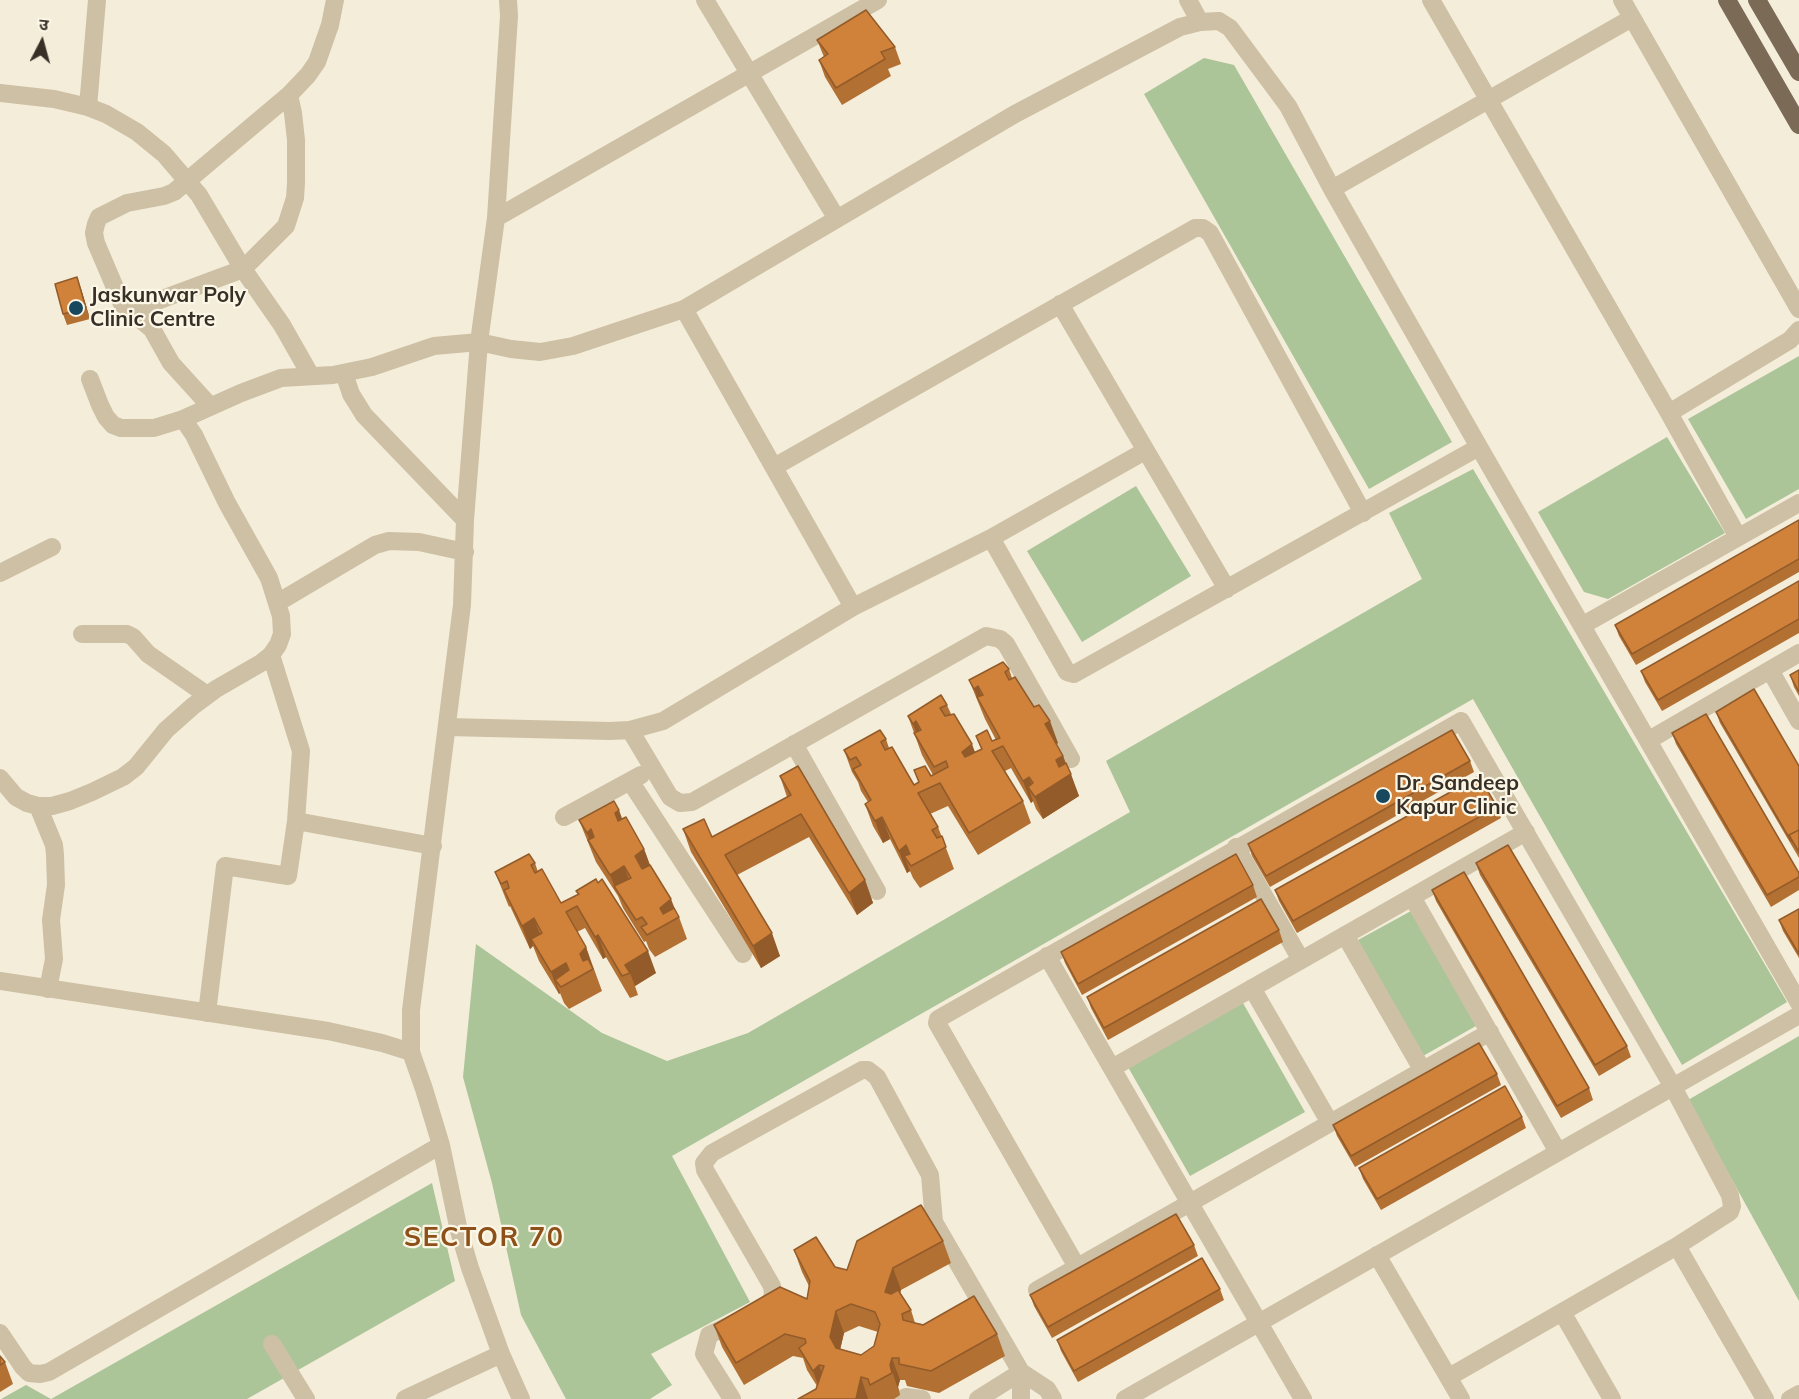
<!DOCTYPE html>
<meta charset="utf-8">
<style>
body{margin:0}
#map{position:relative;width:1799px;height:1399px;overflow:hidden;background:#f4edda;font-family:Mulish,"Noto Sans Devanagari",sans-serif}
canvas{display:block}
.north{position:absolute;left:12px;top:12px;width:60px;height:60px;-webkit-text-stroke:4px #fbf6e6;paint-order:stroke;rotate:6deg;font-size:16px;font-weight:700;line-height:24px;text-align:center;color:#383027}
.north::after{content:'';display:block;margin:auto;width:21px;height:27px;background:#383027;clip-path:polygon(50% 0,100% 100%,50% 72%,0 100%)}
</style>
<div id="map">
<canvas width="1799" height="1399"></canvas>
<div class="north">उ</div>
</div>
<script>
const context = document.querySelector('canvas').getContext('2d');
context.lineJoin = 'round';
function paint(path, color) { context.fillStyle = color; context.fill(path, 'evenodd'); }
const poly = rows => new Path2D(rows.map(r => 'M' + r).join(''));
function strokePath(path, color, width, dash) { context.strokeStyle = color; context.lineWidth = width; context.lineCap = dash ? 'butt' : 'round'; context.setLineDash(dash || []); context.stroke(path); }
function write(font, color, halo, rows, align = 'center') {
  context.font = font + ' Mulish,sans-serif'; context.lineWidth = 4.5; context.setLineDash([]); context.textBaseline = 'middle'; context.strokeStyle = halo; context.fillStyle = color; for (const [text, x, y, turn = 0] of rows) {
    context.save(); context.translate(x, y); context.rotate((+turn || 0) * Math.PI / 180); context.textAlign = isNaN(turn) ? turn : align; if (halo) context.strokeText(text, 0, 0); context.fillText(text, 0, 0); context.restore();
  }
}
paint(poly([
 [1204,58,1234,65,1452,442,1369,489,1144,94],
 [1799,356,1799,489,1746,519,1688,419],
 [1667,437,1725,533,1608,599,1584,592,1538,512],
 [1473,469,1787,1002,1682,1065,1473,699,672,1156,750,1302,651,1354,672,1385,650,1399,566,1399,521,1315,492,1183,463,1077,476,944,602,1033,667,1061,748,1033,1130,812,1106,761,1422,579,1389,513],
 [1136,486,1191,576,1082,642,1027,551],
 [1411,911,1476,1026,1423,1056,1358,940],
 [1243,1003,1305,1112,1190,1176,1128,1067],
 [1799,1036,1799,1301,1688,1100],
 [432,1183,455,1281,247,1399,1,1399,26,1385,51,1399]
]), '#abc498');
strokePath(poly([
 [705,0,837,219],
 [1188,0,1200,22],
 [1431,0,1669,413,1738,537],
 [1622,0,1799,309],
 [0,93,54,99,88,107,106,114,137,132,164,154,199,195,243,269,282,325,311,376],
 [88,107,97,0],
 [1332,189,1632,18],
 [496,218,878,0],
 [1060,304,1227,589],
 [684,309,853,607],
 [130,311,243,269,286,226,295,198,296,183,296,140,293,113,289,95],
 [344,373,351,394,364,415,465,520],
 [90,379,100,405,106,417,113,425,121,428,154,428,183,419,241,393,281,378,333,375,372,367,434,346,479,342,511,349,540,352,573,346,684,309,1015,114,1180,27,1200,22,1219,21,1230,28,1288,106,1332,189,1479,447,1799,1003],
 [210,406,171,363,152,329,122,304,96,243,94,233,96,224,99,217,127,203,164,196,174,192,289,95,308,75,317,62,330,25,335,0],
 [1669,413,1790,340,1799,330],
 [774,467,1195,228,1203,228,1210,233,1363,513],
 [991,538,1067,672,1074,674,1479,447],
 [0,573,52,547],
 [277,603,375,545,389,541,419,542,465,552],
 [1583,625,1799,503],
 [82,634,127,634,133,637,148,654,207,695],
 [271,655,301,751,296,821],
 [1770,670,1799,721],
 [448,727,610,731,630,730,663,721,853,607,991,538,1145,451],
 [630,730,670,797,680,803,692,802,986,636,1000,639,1006,644,1071,759],
 [1649,740,1799,653],
 [794,744,877,891],
 [0,778,16,797,27,803,38,806,52,806,70,801,92,792,123,777,136,767,166,730,193,706,216,689,261,663,271,655,278,645,282,634,281,616,269,578,227,503,194,435,183,419],
 [630,781,743,954],
 [38,806,54,845,55,855,56,885,51,920,54,959,48,989],
 [564,817,641,775],
 [1236,847,1301,960],
 [1412,897,1558,1152],
 [1345,935,1423,1071],
 [1047,956,1303,1399],
 [0,981,328,1031,382,1043,411,1052,424,1089,441,1145,459,1231,470,1268,501,1354,521,1399],
 [1252,988,1330,1123],
 [207,1013,225,866,288,876,296,821,433,846],
 [411,1052,411,1010,462,605,465,520,479,342,496,218,509,16,508,0],
 [1112,1068,1526,832],
 [1677,1246,1765,1399],
 [1377,1255,1461,1399],
 [1077,1267,937,1023,938,1019,1461,721,1673,1087,1730,1195,1732,1206,1730,1212,1677,1246,1449,1377],
 [1037,1290,1490,1032],
 [761,1309,770,1302,773,1295,772,1286,705,1170,704,1163,712,1153,862,1070,868,1070,877,1077,930,1175,934,1222,1021,1372,1021,1399],
 [1562,1312,1612,1399],
 [0,1333,23,1367,29,1373,40,1374,49,1372,441,1145],
 [272,1344,306,1399],
 [1021,1372,1047,1389,1053,1399],
 [405,1399,501,1354],
 [732,1399,704,1354,709,1335,736,1322],
 [901,1399,906,1397,922,1399],
 [978,1399,1021,1372],
 [1125,1399,1799,1015],
 [1790,1399,1799,1394]
]), '#cdc0a4', 18);
strokePath(poly([
 [1727,0,1799,125],
 [1757,0,1799,72]
]), '#7b6b56', 18);
paint(poly([
 [817,40,895,47,901,64,888,69,891,76,842,105,825,77,819,60,824,57],
 [81,289,90,319,67,325,63,314],
 [1799,520,1799,572,1636,665,1619,636,1615,625],
 [1799,581,1799,633,1662,711,1645,682,1641,671],
 [1009,669,1012,678,1058,743,1056,744,1063,756,1079,796,1043,819,1036,809,1033,801,1031,803,1011,768,1005,771,1023,801,1031,823,978,855,948,806,930,814,938,827,954,869,920,888,913,878,910,871,907,873,890,839,883,843,873,826,865,804,868,802,861,791,858,782,852,772,844,750,886,739,889,748,914,785,919,783,914,770,931,776,933,775,922,755,908,716,947,705,951,714,975,752,981,749,976,736,992,741,996,740,985,719,969,680],
 [1799,670,1799,696,1794,687,1790,675],
 [1716,712,1799,766,1799,858,1720,723],
 [1672,733,1799,873,1799,890,1771,907,1676,744],
 [1470,761,1474,772,1270,887,1252,856,1248,844],
 [780,776,865,880,873,903,857,915,809,837,737,875,780,956,761,968,691,852,683,829,712,837,787,797],
 [1497,807,1501,818,1297,933,1279,901,1275,890],
 [622,819,644,849,650,865,679,917,687,939,655,957,649,949,646,941,644,942,623,908,618,896,596,862,579,820],
 [535,863,538,872,561,903,578,895,576,891,656,973,635,986,638,995,630,998,606,957,603,959,585,928,577,932,586,947,602,991,569,1009,564,1003,560,993,559,994,539,961,533,946,530,949,510,906,509,907,495,872],
 [1476,863,1627,1046,1631,1057,1599,1076,1480,875],
 [1253,885,1257,897,1082,995,1065,963,1061,952],
 [1432,890,1589,1088,1593,1100,1561,1118,1436,901],
 [1799,909,1799,958,1783,931,1779,920],
 [1279,930,1283,942,1108,1040,1091,1008,1087,997],
 [1497,1074,1501,1085,1355,1167,1337,1136,1333,1125],
 [1522,1117,1526,1128,1381,1210,1363,1179,1359,1168],
 [943,1241,951,1263,901,1290,900,1293,911,1310,915,1323,997,1334,1005,1356,939,1393,907,1386,905,1380,900,1380,898,1387,900,1395,894,1399,798,1399,816,1389,817,1386,807,1370,803,1358,793,1356,744,1385,722,1347,714,1325,807,1299,809,1286,802,1272,794,1250,835,1267,847,1270],
 [859,1326,878,1332,874,1346,861,1355,840,1349,844,1333],
 [1194,1245,1198,1256,1052,1338,1034,1306,1030,1295],
 [1220,1289,1224,1300,1078,1382,1061,1351,1057,1340],
 [0,1356,5,1362,13,1384,0,1392]
]), '#b37033');
paint(poly([
 [77,277,81,289,90,319,86,308],
 [978,686,986,708,977,697,982,711,974,689],
 [916,721,925,743,920,743,913,724],
 [1050,721,1058,743,1053,746,1045,724],
 [972,744,980,766,970,774,962,752],
 [1063,756,1070,775,1071,774,1079,796,1043,819,1035,797,1028,787,1033,801,1031,803,1023,781,1029,777,1036,796,1056,760],
 [619,810,627,832,623,835,615,813],
 [882,817,890,839,883,843,875,821],
 [591,829,600,852,591,844,587,833],
 [906,845,913,865,904,856,910,871,907,873,899,851],
 [644,849,652,871,643,878,635,856],
 [624,866,632,888,615,887,610,875],
 [865,880,873,903,857,915,849,893],
 [671,899,678,917,666,924,660,908],
 [534,918,542,940,531,939,533,946,530,949,522,926],
 [772,933,780,956,761,968,753,946],
 [598,935,606,957,603,959,595,937],
 [586,947,593,969,586,973,580,954],
 [648,951,656,973,635,986,630,973,625,965],
 [566,963,572,981,555,980,560,993,559,994,551,972],
 [893,1268,901,1290,893,1314,885,1292],
 [836,1311,844,1333,838,1359,830,1337],
 [892,1358,900,1380,898,1387,900,1395,890,1365],
 [819,1365,827,1387,821,1393,813,1371],
 [861,1377,868,1399,856,1399]
]), '#925b29');
const building = poly([
 [866,10,895,47,881,52,885,59,836,88,819,60,828,54,817,40,866,10],
 [77,277,86,308,63,314,55,284,77,277],
 [1799,520,1799,559,1632,654,1615,625,1799,520],
 [1799,581,1799,619,1658,700,1641,671,1799,581],
 [1003,662,1009,669,1005,672,1009,680,1015,677,1034,707,1039,705,1050,721,1045,724,1063,756,1056,760,1059,767,1066,763,1071,774,1035,797,1028,787,1033,783,1029,777,1023,781,1003,746,992,751,1023,801,969,833,940,783,918,793,938,827,932,830,937,838,942,836,946,847,911,866,904,856,910,854,906,845,899,851,882,817,875,821,865,804,871,800,853,769,861,765,856,757,850,760,844,750,880,730,886,739,881,742,885,750,892,747,914,785,919,782,914,770,925,766,931,776,948,767,946,761,934,767,914,733,921,730,916,721,913,724,908,716,941,695,947,705,940,708,945,716,954,714,972,744,962,752,965,757,982,749,976,736,987,730,992,741,1000,738,977,697,983,695,978,686,974,689,969,680,1003,662],
 [1799,670,1799,692,1790,675,1799,670],
 [1754,689,1799,766,1799,830,1789,835,1791,841,1716,712,1754,689],
 [1706,714,1799,873,1799,877,1767,895,1672,733,1706,714],
 [1452,730,1470,761,1266,876,1248,844,1452,730],
 [798,766,865,880,849,893,801,814,725,855,772,933,753,946,683,829,704,819,712,837,791,795,780,776,798,766],
 [1479,776,1497,807,1293,921,1275,890,1479,776],
 [614,801,619,810,615,813,618,821,626,817,644,849,635,856,642,869,650,865,671,899,660,908,663,914,674,908,679,917,647,935,641,927,647,924,642,917,636,920,614,886,631,878,624,866,610,875,588,840,594,837,591,829,587,833,579,820,614,801],
 [1799,830,1799,852,1789,835,1799,830],
 [1508,845,1627,1046,1595,1065,1476,863,1508,845],
 [529,854,535,863,531,865,535,873,542,869,561,903,579,894,576,891,596,879,598,883,602,879,648,951,625,965,630,973,622,976,598,935,595,937,577,906,566,912,586,947,580,954,583,961,588,959,593,969,561,987,555,980,569,970,566,963,551,972,531,939,542,933,534,918,522,926,504,890,509,888,507,881,501,884,495,872,529,854],
 [1236,854,1253,885,1078,984,1061,952,1236,854],
 [1464,872,1589,1088,1557,1106,1432,890,1464,872],
 [1261,899,1279,930,1104,1028,1087,997,1261,899],
 [1799,909,1799,954,1779,920,1799,909],
 [1479,1043,1497,1074,1351,1156,1333,1125,1479,1043],
 [1505,1086,1522,1117,1377,1199,1359,1168,1505,1086],
 [921,1205,943,1241,893,1268,885,1292,891,1294,898,1290,911,1310,902,1314,903,1320,923,1325,974,1296,997,1334,931,1371,899,1364,899,1358,892,1358,890,1365,892,1373,870,1385,868,1379,861,1377,856,1399,798,1399,816,1389,824,1366,819,1365,813,1371,799,1348,806,1343,805,1339,785,1334,736,1363,714,1325,780,1287,807,1299,810,1281,794,1250,816,1237,835,1267,847,1270,857,1241,921,1205],
 [851,1304,875,1312,880,1324,874,1346,861,1355,836,1348,830,1337,836,1311,851,1304],
 [1176,1214,1194,1245,1048,1327,1030,1295,1176,1214],
 [1202,1258,1220,1289,1074,1371,1057,1340,1202,1258],
 [0,1356,5,1362,0,1365,0,1356]
]);
paint(building, '#d0823b');
strokePath(building, '#925b29', 1.5);
for (const [x, y, r, color] of [
 [76,308,8,"#18485d"],
 [1383,796,8,"#18485d"]
]) { const dot = new Path2D(); dot.arc(x, y, r, 0, 2 * Math.PI); context.fillStyle = color; context.fill(dot); strokePath(dot, '#fbf6e6', 2); }
write('bold 21px', '#383027', '#fbf6e6', [
 ["Jaskunwar Poly",90,296],
 ["Clinic Centre",90,320],
 ["Dr. Sandeep",1396,784],
 ["Kapur Clinic",1396,808]
], 'left');
context.letterSpacing = '1.5px';
write('bold 27px', '#8e5019', '#fbf6e6', [
 ["SECTOR 70",484,1238]
]);
context.letterSpacing = '0px';
</script>
